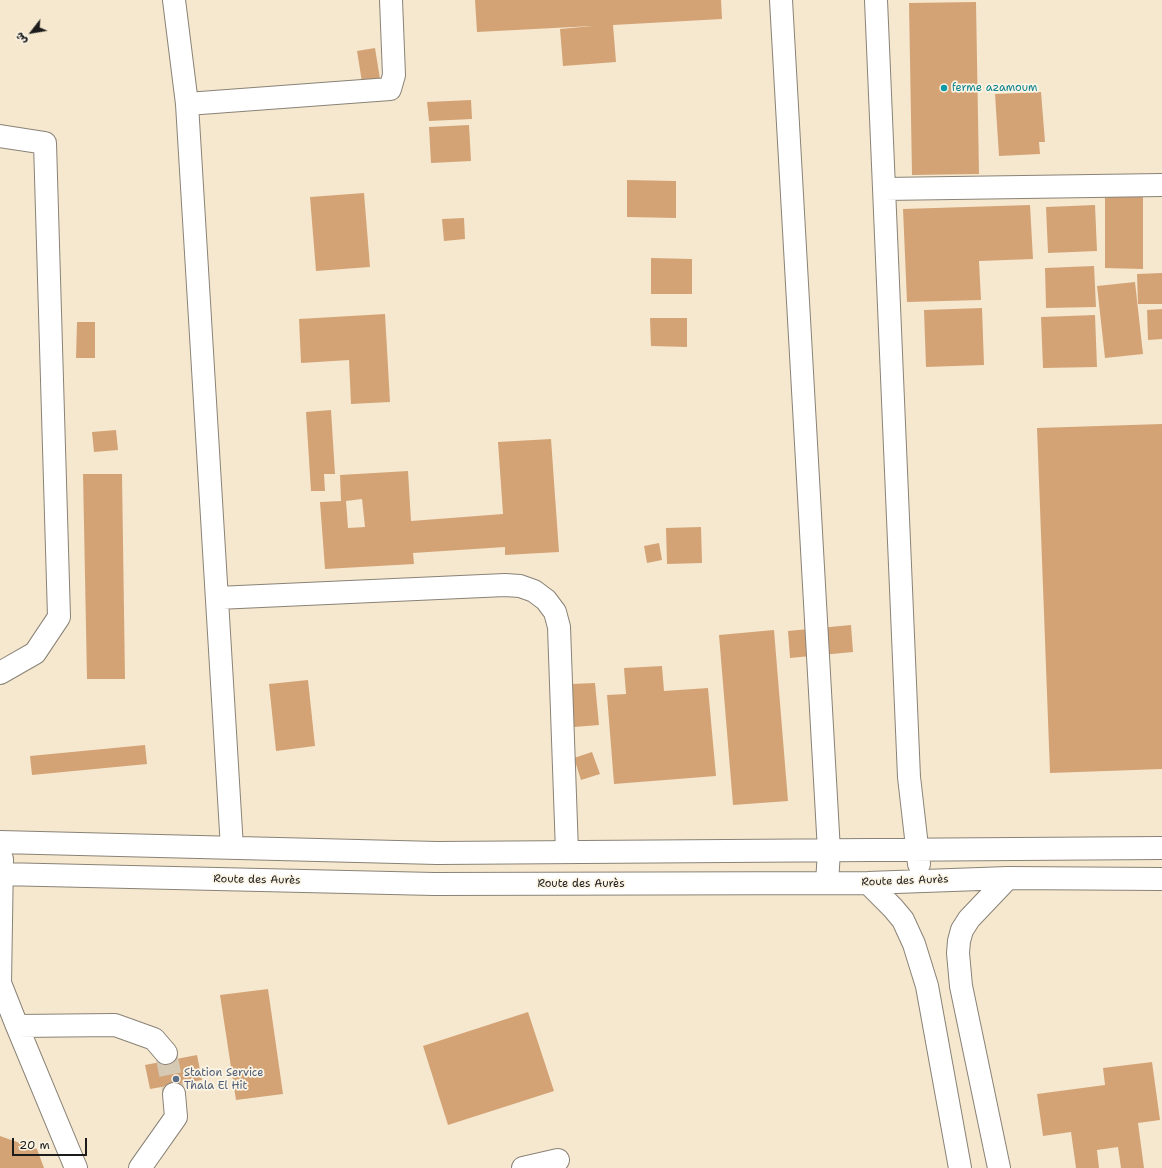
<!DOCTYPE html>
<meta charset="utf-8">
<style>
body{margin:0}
#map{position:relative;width:1162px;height:1168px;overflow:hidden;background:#f6e8cf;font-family:"Shantell Sans","Playpen Sans Arabic",sans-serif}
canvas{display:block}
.north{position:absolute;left:12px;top:12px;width:40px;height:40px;-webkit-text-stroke:3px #fcf5e5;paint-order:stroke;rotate:239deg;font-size:11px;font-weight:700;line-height:16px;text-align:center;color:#1c1c1c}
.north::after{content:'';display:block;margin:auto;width:14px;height:18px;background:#1c1c1c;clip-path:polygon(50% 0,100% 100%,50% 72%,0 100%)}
.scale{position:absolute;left:12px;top:1138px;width:75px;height:18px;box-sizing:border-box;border:2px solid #1c1c1c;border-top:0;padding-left:5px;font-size:12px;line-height:14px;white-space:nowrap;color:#1c1c1c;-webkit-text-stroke:3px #fcf5e5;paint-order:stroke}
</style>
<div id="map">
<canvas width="1162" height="1168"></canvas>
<div class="north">ش</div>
<div class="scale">20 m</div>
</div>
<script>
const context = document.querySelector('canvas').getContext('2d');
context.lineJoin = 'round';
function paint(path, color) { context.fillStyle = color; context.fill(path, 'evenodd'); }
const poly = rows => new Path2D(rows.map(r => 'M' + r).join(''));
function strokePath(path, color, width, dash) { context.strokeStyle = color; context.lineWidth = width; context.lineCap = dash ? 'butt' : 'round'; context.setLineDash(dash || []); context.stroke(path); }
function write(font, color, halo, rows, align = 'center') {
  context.font = font + ' "Shantell Sans",sans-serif'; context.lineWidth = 3.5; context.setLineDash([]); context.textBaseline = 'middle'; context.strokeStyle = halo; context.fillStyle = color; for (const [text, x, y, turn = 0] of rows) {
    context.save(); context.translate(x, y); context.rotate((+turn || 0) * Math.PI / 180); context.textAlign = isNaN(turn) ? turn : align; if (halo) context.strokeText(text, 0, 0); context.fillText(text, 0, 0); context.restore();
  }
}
paint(poly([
 [475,0,721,0,722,19,613,25,616,62,563,66,560,29,592,26,477,32],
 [976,2,979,174,912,175,909,3],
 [375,48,380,79,362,82,357,51],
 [1041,92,1045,142,1039,142,1040,154,999,156,995,94],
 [471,100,472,119,429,121,427,102],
 [469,125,471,161,431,163,429,127],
 [627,180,676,181,676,218,627,217],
 [364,193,370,267,316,271,310,197],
 [1105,194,1143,194,1143,269,1105,268],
 [1030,205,1033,259,979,261,981,300,907,302,903,209],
 [1095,205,1097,251,1048,253,1046,207],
 [464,218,465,239,444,241,442,219],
 [651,258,692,259,692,294,651,294],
 [1094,266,1096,307,1046,308,1045,268],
 [1162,273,1162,304,1138,304,1137,274],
 [1135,282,1143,354,1105,358,1097,286],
 [982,308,984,365,926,367,924,310],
 [1162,309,1162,339,1148,340,1147,310],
 [385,314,390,402,351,404,349,360,301,363,299,319],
 [1095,315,1097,367,1043,368,1041,317],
 [650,318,687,318,687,347,651,346],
 [77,322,95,322,95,358,76,358],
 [331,410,335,474,324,474,325,491,311,491,306,412],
 [1162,424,1162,769,1050,773,1037,428],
 [116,430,118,450,94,452,92,432],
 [551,439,559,552,505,555,505,547,413,553,414,564,325,569,320,502,341,501,340,475,408,471,411,521,503,514,498,442],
 [362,499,365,527,348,528,346,501],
 [83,474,122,474,125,679,87,679],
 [701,527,702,563,667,564,666,528],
 [659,543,662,560,647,563,644,546],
 [851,625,853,652,790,658,788,631],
 [774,630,788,801,733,805,719,635],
 [662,666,664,691,708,688,716,776,614,784,607,695,626,694,624,668],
 [308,680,315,746,276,751,269,684],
 [595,683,599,725,574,727,571,684],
 [145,745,147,764,32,775,30,756],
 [592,752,600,774,581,780,574,758],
 [268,989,283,1094,236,1100,220,995],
 [528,1012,554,1091,448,1125,423,1046],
 [197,1055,202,1080,150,1089,145,1065],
 [1152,1062,1160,1120,1138,1123,1144,1168,1121,1168,1118,1147,1097,1150,1099,1168,1076,1168,1071,1132,1043,1136,1037,1094,1105,1085,1103,1068],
 [0,1136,37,1149,44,1168,0,1168]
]), '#d3a376');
strokePath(poly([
 [166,1053,174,1094]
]), '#d5c9b4', 22, [22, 11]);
const minor = poly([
 [174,0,187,104,232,848],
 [781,0,829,851,827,883],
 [876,0,909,777,919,864],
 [187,104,390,89,394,75,391,0],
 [0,136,45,143,59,617,35,653,0,673],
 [884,189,1162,185],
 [217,598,505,585,520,586,534,591,546,600,555,612,559,627,567,852],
 [0,842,437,853,1162,848],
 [0,874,434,884,868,883,1008,878,1162,879],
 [868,883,893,908,903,920,914,944,927,986,960,1168],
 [0,983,17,1026,76,1168],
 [0,984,2,859],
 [17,1026,115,1025,154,1039,166,1053],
 [140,1168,176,1117,174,1094],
 [523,1168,558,1160],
 [999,1168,961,986,958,953,959,941,962,930,969,919,1008,878]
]);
strokePath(minor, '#898276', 24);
strokePath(minor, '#fff', 22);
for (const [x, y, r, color] of [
 [944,88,4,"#0f9aa8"],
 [176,1079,4,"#5c6f8a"]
]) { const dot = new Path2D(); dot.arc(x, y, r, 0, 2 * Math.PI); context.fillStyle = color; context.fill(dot); strokePath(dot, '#fcf5e5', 1.5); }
write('11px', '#0d838f', '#fcf5e5', [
 ["ferme azamoum",952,88]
], 'left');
write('11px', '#1c1c1c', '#fcf5e5', [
 ["Route des Aurès",257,880,1],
 ["Route des Aurès",905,881,-2],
 ["Route des Aurès",581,884]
]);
write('11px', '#4e5e75', '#fcf5e5', [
 ["Station Service",184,1073],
 ["Thala El Hit",184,1086]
], 'left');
</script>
